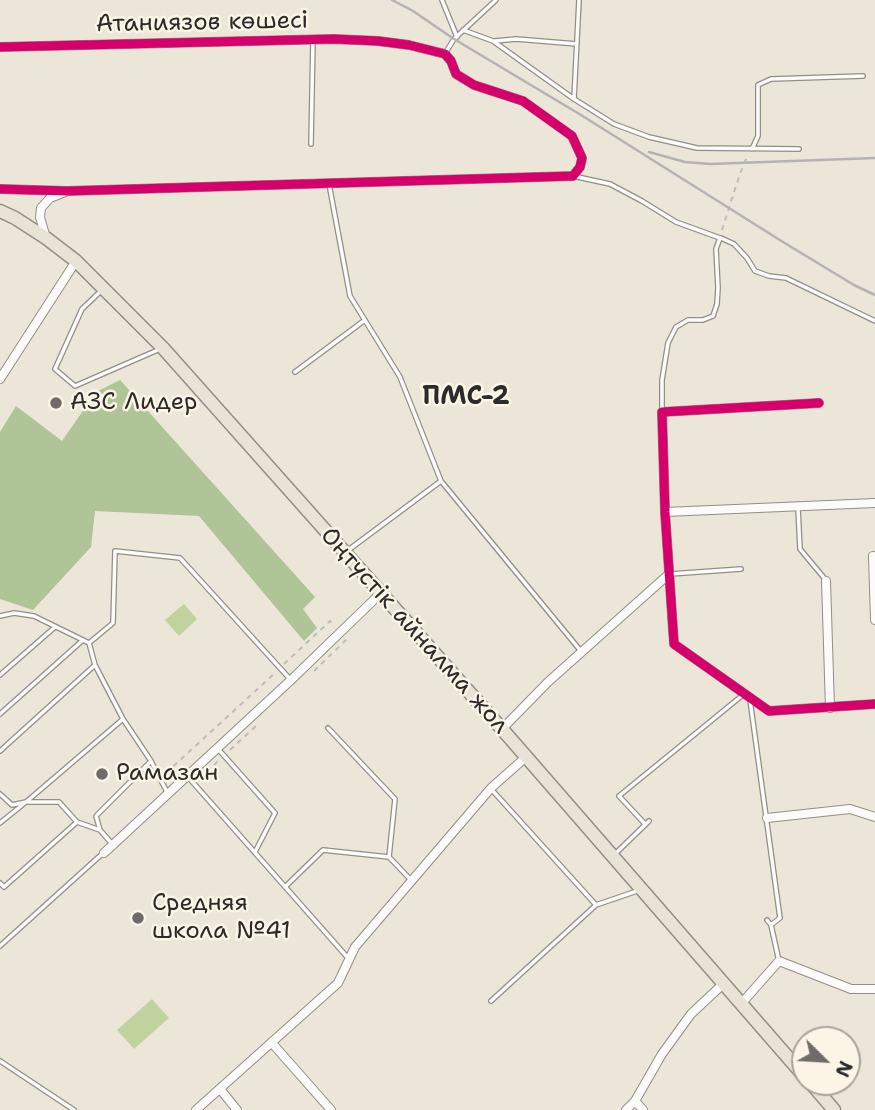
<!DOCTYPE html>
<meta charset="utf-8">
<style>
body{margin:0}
#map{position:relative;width:875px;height:1110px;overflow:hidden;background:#ece6d8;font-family:"Shantell Sans",sans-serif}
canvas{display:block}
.north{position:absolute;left:791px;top:1026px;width:70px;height:70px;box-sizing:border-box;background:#fcf5e5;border:2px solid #a8a49b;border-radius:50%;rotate:114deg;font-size:19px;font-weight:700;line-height:28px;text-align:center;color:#2b2b2b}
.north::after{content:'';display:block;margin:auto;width:24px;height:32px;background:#6f6c68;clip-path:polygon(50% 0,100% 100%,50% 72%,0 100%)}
</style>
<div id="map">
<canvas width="875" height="1110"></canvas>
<div class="north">N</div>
</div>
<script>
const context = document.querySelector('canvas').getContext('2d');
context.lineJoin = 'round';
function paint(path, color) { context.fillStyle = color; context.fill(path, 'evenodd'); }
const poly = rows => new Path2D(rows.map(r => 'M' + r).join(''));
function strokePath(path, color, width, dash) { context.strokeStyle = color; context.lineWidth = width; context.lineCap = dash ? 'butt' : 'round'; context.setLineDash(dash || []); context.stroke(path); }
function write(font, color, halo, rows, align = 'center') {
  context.font = font + ' "Shantell Sans",sans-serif'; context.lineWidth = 5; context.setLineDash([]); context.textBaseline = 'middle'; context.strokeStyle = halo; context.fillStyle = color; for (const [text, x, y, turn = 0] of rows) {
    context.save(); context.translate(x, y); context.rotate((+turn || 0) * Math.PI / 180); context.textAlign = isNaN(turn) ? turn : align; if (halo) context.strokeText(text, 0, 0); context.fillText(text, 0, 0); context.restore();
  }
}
paint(poly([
 [184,604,197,619,179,636,165,620],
 [152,999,169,1018,134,1049,117,1030]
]), '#c0d29e');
paint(poly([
 [120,380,315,597,303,609,317,628,304,641,199,516,95,511,91,547,33,610,0,599,0,432,16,406,62,441,96,392]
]), '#afc497');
const service = poly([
 [442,0,457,37],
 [463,30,493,41,574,99,614,124,649,137,697,148,799,149],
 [495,41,516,39,577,44],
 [446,52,454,39,496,0],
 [574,99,579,0],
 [311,144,313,40],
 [752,149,758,136,758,85,771,79,863,76],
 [573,176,610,184,642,201,676,222,720,238,716,249,718,288,717,304,713,316,703,320,688,320,676,327,668,343,662,380,662,410],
 [329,184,350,296,400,377,441,481,580,650],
 [721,238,734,244,747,258,755,271,769,276,786,278,875,321],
 [103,289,82,309,55,369,75,386,160,349],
 [295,372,365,320],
 [798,508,800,549,825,579],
 [347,551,441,481],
 [670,574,741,569],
 [0,616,14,613,34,616,89,643],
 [0,675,55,627],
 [750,700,780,918,771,925],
 [0,714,83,640],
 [328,728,395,799,389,857,411,880],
 [219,750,275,813,255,852],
 [0,751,95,665],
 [189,778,348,958],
 [0,794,12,805,26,802,123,719],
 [168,794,151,761,123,719,95,665,89,643,113,623,115,551,180,558,290,679],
 [0,823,26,802,59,802,77,822,100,830],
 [645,824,619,796,744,694],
 [113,845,100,830,96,816,151,761],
 [614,855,649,821],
 [0,883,4,887,77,822],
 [285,887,323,850,389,857],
 [596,905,637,891],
 [767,920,771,925,779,961],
 [0,946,102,854],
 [491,1001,596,905,492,790],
 [0,1061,74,1110]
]);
const minor = poly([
 [0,47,334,39,378,41,409,45,445,54,451,61,456,74,474,85,523,101,572,136,582,158,580,167,573,176,67,191,0,189],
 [46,238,40,217,41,208,50,198,65,192],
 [0,379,76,261],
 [819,403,662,412,665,512,674,644,769,711,875,704],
 [665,512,875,503],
 [873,556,875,620],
 [826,581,830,708],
 [502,729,548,682,669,574],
 [767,818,850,809,875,817],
 [104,853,291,680,381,593],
 [741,1004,779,961,851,989,875,989],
 [272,1043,331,1110],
 [220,1089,237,1110],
 [635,1101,643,1110],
 [196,1110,338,983,355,947,491,788,526,757],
 [626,1110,635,1101,662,1054,691,1014,723,984]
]);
const trunk = poly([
 [0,211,15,218,46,238,76,261,163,348,502,729,805,1077],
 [810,1082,834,1110]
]);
strokePath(service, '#918f88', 6);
strokePath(minor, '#918f88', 10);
strokePath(trunk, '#918f88', 15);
strokePath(poly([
 [722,230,735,189,744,163,748,156],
 [284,664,330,621,334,625],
 [314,671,347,639],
 [230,750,256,726],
 [207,772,218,761],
 [166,773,275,673]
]), '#bdbcba', 2, [5, 5]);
strokePath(service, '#fcfbf9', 3.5);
strokePath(minor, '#fcfbf9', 8);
strokePath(trunk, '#e9e3d6', 12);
strokePath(poly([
 [392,0,413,11,454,39,581,115,783,242,854,285,875,295],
 [649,152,685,162,710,164,875,158]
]), '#b4b3b1', 2.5);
strokePath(poly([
 [0,47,334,39,378,41,409,45,445,54,451,61,456,74,474,85,523,101,572,136,582,158,580,167,573,176,67,191,0,189],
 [819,403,662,412,665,512,674,644,769,711,875,704]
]), '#d6006c', 9);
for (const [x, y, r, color] of [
 [56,403,7,"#6f6c68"],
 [102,774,7,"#6f6c68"],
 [138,918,7,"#6f6c68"]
]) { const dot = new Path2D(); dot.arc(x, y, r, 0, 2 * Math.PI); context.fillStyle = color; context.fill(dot); strokePath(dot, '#fcf5e5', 2.5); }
write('24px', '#2b2b2b', '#fcf5e5', [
 ["Атаниязов көшесі",202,23,-1],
 ["Оңтүстік айналма жол",414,631,48]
]);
write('24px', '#2b2b2b', '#fcf5e5', [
 ["АЗС Лидер",70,403],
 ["Рамазан",116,774],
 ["Средняя",152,904],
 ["школа №41",152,932]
], 'left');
write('bold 26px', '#2b2b2b', '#fcf5e5', [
 ["ПМС-2",466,397]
]);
</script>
